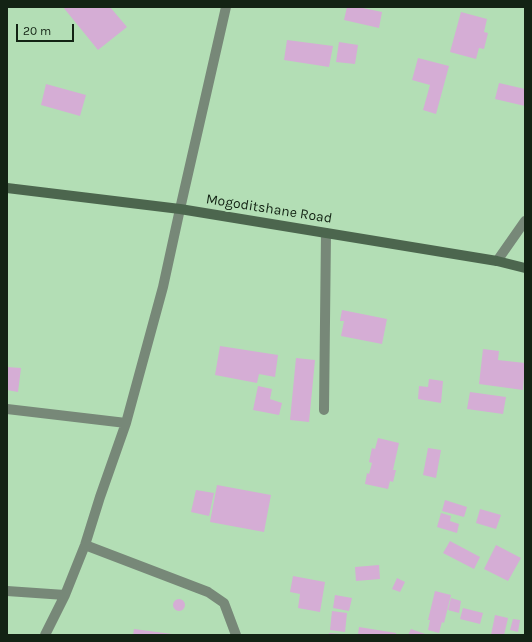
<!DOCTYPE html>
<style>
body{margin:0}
#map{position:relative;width:532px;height:642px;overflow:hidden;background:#b3deb5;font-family:Karla,sans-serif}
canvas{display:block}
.frame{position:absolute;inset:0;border:8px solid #132314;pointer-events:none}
.scale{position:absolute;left:16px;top:24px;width:58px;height:18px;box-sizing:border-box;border:2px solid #132314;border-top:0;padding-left:5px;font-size:12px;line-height:14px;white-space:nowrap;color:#132314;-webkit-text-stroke:3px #b3deb5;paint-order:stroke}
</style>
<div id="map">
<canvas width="532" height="642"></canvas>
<div class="frame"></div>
<div class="scale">20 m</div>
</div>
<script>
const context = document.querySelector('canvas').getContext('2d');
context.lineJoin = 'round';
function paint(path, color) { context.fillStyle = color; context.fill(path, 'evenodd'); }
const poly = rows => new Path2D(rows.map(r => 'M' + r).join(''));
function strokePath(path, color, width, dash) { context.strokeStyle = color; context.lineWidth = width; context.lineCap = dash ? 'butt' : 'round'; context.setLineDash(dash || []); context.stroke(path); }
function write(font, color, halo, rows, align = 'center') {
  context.font = font + ' Karla,sans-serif'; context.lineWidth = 4; context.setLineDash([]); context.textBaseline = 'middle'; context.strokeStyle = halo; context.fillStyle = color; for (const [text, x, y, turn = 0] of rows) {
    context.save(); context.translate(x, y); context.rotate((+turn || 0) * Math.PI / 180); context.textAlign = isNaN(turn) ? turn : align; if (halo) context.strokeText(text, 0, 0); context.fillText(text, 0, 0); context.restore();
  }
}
paint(poly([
 [63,7,110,7,127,27,98,50],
 [347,7,358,7,382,12,379,28,344,20],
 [461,12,487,19,484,32,488,33,484,49,479,48,476,59,450,52],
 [287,40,333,46,329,67,284,60],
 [339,42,358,45,355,64,336,62],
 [418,58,449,66,436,114,423,110,430,85,412,80],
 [499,83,525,89,525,106,495,99],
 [46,84,86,95,80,116,41,105],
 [342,310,387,319,382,344,341,336,344,321,340,321],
 [220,346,278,355,275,377,259,374,257,383,215,375],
 [483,349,499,351,498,360,525,363,523,390,479,384],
 [296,358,315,360,309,422,290,420],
 [7,367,21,368,18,392,7,390],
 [429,379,443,381,441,403,418,399,419,386,428,387],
 [258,386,272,389,270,399,282,403,279,415,253,410],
 [470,392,506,397,503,414,467,409],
 [378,438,399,443,393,470,396,470,393,482,390,481,388,489,365,484,367,473,369,474,372,463,369,462,372,448,375,449],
 [428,448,441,450,436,478,423,475],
 [217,485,271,495,264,532,210,522],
 [196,490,214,493,209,516,191,512],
 [445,500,467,507,464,517,442,511],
 [480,509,501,515,496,529,476,523],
 [441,513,451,516,450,521,459,524,457,533,437,527],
 [450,541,480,557,474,569,443,553],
 [496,545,521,558,508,581,484,569],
 [379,565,380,579,356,581,355,567],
 [293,576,325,582,320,612,298,608,300,594,290,592],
 [397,578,405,582,400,592,392,589],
 [435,591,451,595,444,623,442,622,439,633,428,630,430,620,428,620],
 [335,595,352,598,349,611,333,608],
 [451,598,461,601,459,613,448,610],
 '173 605a6 6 0 1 1 12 0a6 6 0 1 1-12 0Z',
 [463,608,483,613,480,624,460,619],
 [332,611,347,613,345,632,330,630],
 [495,615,508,618,504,635,491,635],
 [513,619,520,620,518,632,510,630],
 [359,627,396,633,396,635,358,635],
 [134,629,172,634,172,635,133,635],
 [411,629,428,635,408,635],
 [329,633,340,634,340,635,329,635]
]), '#d5add5');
strokePath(poly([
 [497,261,525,221],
 [7,409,126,423],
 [324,410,326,233],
 [85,545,208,592,224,603,236,635],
 [7,591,65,595],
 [45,635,65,595,85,545,100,497,126,423,163,287,180,209,226,7]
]), '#778878', 10);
strokePath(poly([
 [7,188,180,209,497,261,525,268]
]), '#4c664e', 10);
write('14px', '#132314', '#b3deb5', [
 ["Mogoditshane Road",269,209,9]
]);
</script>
